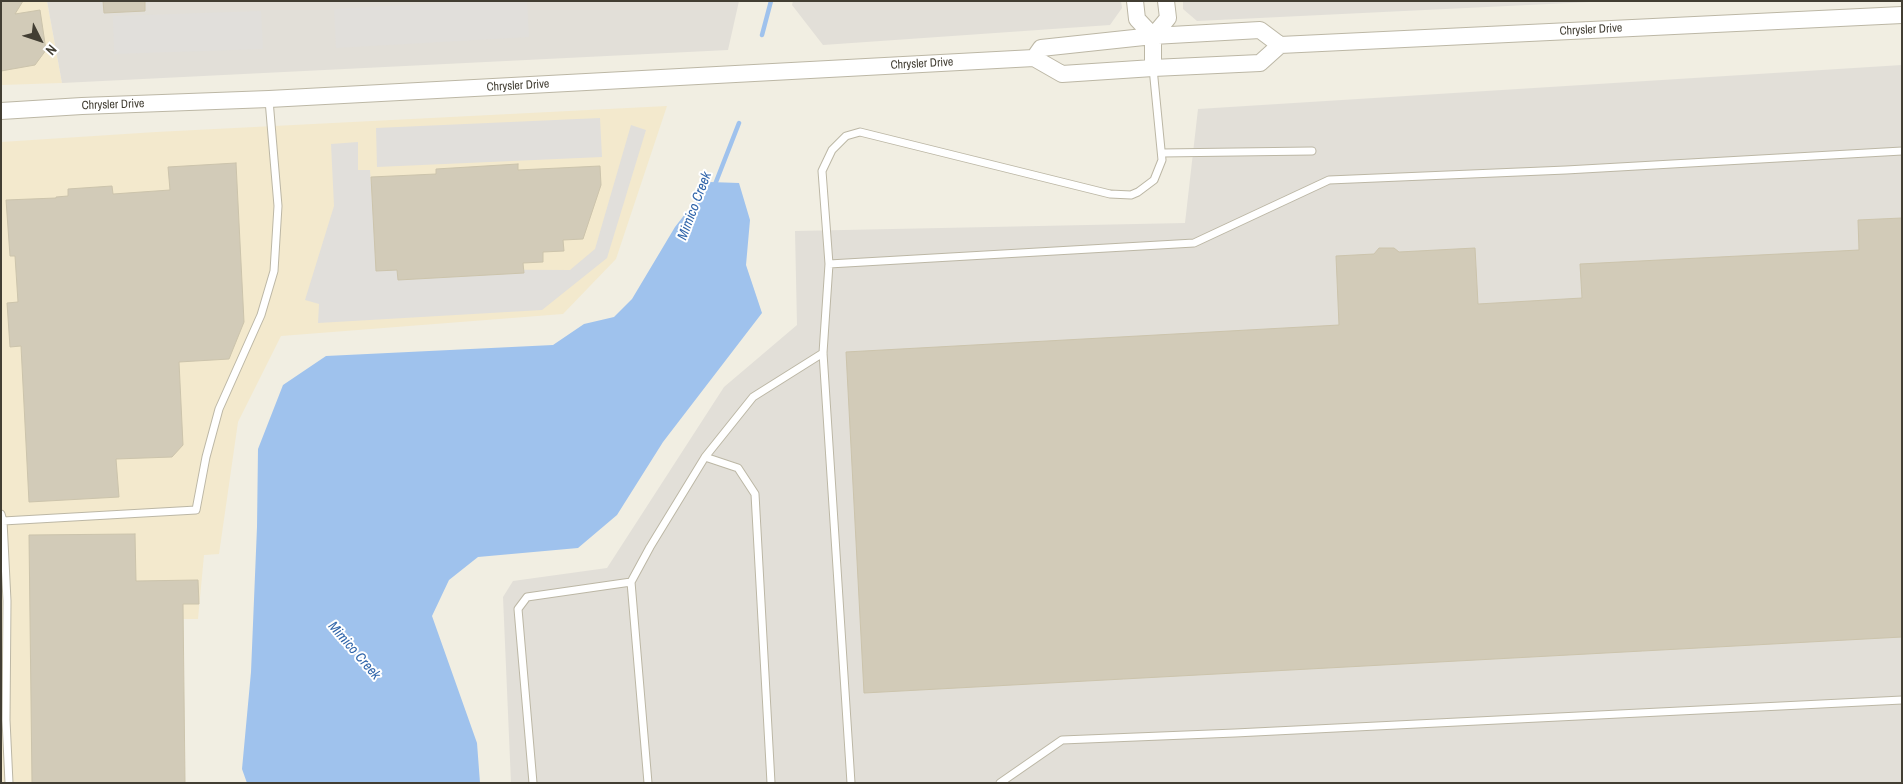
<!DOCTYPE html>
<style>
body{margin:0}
#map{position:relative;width:1903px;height:784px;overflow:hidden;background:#f1eee2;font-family:"Archivo Narrow",sans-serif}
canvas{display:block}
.frame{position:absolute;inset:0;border:2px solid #423e33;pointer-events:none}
.north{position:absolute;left:15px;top:15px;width:50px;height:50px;-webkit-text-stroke:4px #fff;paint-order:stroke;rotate:131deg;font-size:14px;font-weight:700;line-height:20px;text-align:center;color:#423e33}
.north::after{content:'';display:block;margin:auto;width:18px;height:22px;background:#423e33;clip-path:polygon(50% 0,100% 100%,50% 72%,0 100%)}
</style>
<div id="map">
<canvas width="1903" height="784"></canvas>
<div class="frame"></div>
<div class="north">N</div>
</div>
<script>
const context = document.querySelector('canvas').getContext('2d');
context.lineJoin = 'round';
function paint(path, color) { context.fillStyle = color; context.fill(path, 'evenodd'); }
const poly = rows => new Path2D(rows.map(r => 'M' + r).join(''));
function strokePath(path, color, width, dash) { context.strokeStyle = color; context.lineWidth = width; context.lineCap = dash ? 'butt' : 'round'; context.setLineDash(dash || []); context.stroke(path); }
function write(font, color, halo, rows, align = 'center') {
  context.font = font + ' "Archivo Narrow",sans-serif'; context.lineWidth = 4; context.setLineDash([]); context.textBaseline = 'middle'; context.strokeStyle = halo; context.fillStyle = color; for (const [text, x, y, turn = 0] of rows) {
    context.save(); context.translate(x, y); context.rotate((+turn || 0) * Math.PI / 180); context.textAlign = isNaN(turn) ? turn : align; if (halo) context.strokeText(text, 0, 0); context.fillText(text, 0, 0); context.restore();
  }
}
paint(poly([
 [1,1,47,1,62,83,1,85],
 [667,106,616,259,563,314,281,336,238,422,219,554,204,555,198,619,180,619,183,783,1,783,1,142,156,132]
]), '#f3e9cd');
paint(poly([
 [47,1,739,1,728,50,62,83],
 [793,1,1121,1,1122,8,1110,25,823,45,792,5],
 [1183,1,1611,1,1197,21,1183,9],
 [1902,65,1902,783,511,783,503,597,513,581,607,568,724,387,797,325,795,231,1185,223,1198,109]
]), '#e2dfd8');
paint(poly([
 [478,1,527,1,529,37,336,48,334,9],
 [261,11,263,49,114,54,113,16],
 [600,118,602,157,377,167,376,128],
 [631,125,646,130,607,258,542,310,318,323,319,304,305,300,334,206,331,144,358,142,358,170,370,170,377,269,570,270,595,249]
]), '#e1dfdb');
paint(poly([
 [710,182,739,183,750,220,746,265,762,313,663,442,617,515,578,548,478,557,449,580,432,616,477,743,480,783,247,783,242,769,251,672,257,527,258,449,283,385,326,356,553,345,584,324,614,317,632,299,675,227]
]), '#9fc2ed');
strokePath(poly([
 [762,35,771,1],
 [714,187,739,123]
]), '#9fc2ed', 4.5);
const building = poly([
 [1,1,23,1,15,14,40,10,46,50,35,65,1,71,1,1],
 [103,1,145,1,145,11,104,13,103,1],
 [236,163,244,322,229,359,179,362,183,445,172,457,116,459,119,497,29,502,21,346,10,347,7,303,18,302,15,256,10,256,6,200,56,198,56,197,68,196,68,189,112,186,113,194,170,190,168,167,236,163],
 [518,164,518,170,600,166,601,185,583,239,563,240,564,251,543,252,543,262,523,263,524,273,398,280,397,270,376,271,371,177,436,174,436,169,518,164],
 [1902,218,1902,637,864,693,846,352,1339,325,1336,256,1374,254,1379,248,1394,248,1399,252,1475,248,1478,304,1582,298,1580,264,1859,250,1858,220,1902,218],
 [135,534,136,581,198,580,199,604,183,604,185,783,32,783,29,535,135,534]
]);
paint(building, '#d2cbb8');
strokePath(building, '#ccc4ac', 1);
const service = poly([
 [1162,153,1312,151],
 [829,264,1194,243,1329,180,1566,170,1902,151],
 [705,457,738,468,755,494,771,783],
 [1,514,3,521,7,601,6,720,9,783],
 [3,521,196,510,206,457,219,409,261,315,274,271,278,206,269,100],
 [631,582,648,783],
 [533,783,518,609,527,597,631,582,650,547,705,457,753,397,823,353],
 [851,783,823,353,829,264,822,171,832,150,846,136,860,132,1110,194,1131,195,1138,192,1154,180,1162,160,1153,68],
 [1000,783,1062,740,1235,733,1902,700]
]);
const tertiary = poly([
 [1135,1,1137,19,1153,36],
 [1034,58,1041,48,1153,36,1260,30,1280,45,1902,15],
 [1153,68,1153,36,1168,18,1166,1],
 [1,111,82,106,269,99,1034,58,1062,74,1153,68,1260,63,1280,45]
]);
strokePath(service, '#bcb7a5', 9);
strokePath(tertiary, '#bcb7a5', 18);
strokePath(service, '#fff', 7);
strokePath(tertiary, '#fff', 16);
write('12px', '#423e33', '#fff', [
 ["Chrysler Drive",1591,30,-3],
 ["Chrysler Drive",922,64,-3],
 ["Chrysler Drive",518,86,-3],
 ["Chrysler Drive",113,105,-2]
]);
write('italic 14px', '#3065aa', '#fff', [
 ["Mimico Creek",695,206,-69],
 ["Mimico Creek",354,651,49]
]);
</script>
